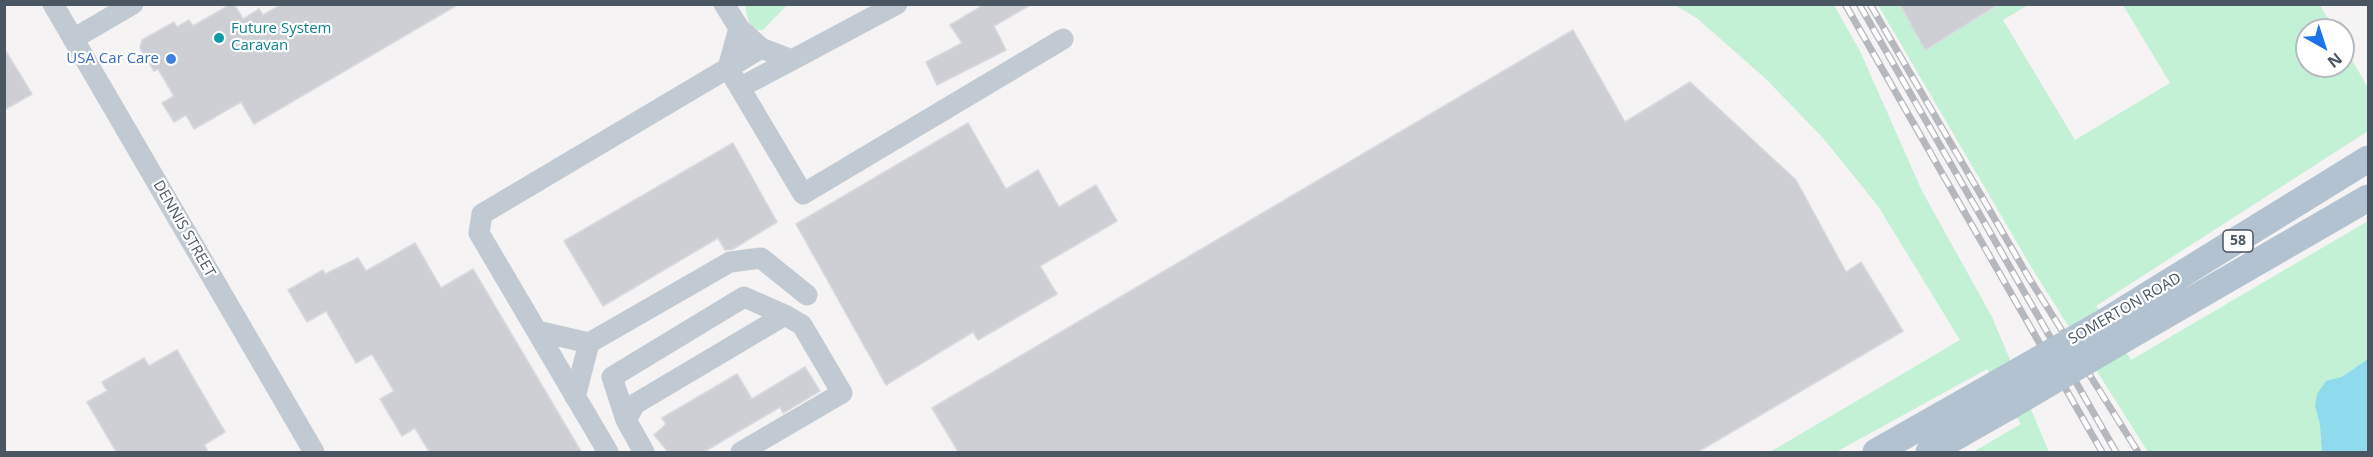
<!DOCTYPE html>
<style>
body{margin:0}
#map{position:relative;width:2373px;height:457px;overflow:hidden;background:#f5f3f3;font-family:"Open Sans",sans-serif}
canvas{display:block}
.frame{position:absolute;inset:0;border:6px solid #4a5661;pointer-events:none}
.north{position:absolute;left:2295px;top:18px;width:60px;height:60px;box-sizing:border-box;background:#fff;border:2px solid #b7bbc0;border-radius:50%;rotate:141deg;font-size:16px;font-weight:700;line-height:24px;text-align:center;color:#4a5661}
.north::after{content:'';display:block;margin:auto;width:21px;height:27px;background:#1a73e8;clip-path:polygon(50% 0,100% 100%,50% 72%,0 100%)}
</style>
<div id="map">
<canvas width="2373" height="457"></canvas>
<div class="frame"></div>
<div class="north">N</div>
</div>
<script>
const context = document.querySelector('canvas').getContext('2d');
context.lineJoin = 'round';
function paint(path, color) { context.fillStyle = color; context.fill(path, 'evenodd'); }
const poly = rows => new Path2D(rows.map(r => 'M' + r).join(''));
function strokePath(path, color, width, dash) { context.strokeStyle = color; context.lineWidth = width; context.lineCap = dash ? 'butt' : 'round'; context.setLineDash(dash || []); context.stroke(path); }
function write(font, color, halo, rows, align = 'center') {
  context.font = font + ' "Open Sans",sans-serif'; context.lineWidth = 4.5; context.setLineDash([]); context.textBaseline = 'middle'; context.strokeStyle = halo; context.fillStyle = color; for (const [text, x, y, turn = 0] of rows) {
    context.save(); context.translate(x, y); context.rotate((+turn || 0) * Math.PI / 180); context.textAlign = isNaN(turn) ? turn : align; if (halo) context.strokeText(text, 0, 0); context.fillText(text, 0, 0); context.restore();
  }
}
paint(poly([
 [745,5,787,5,763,30,755,30,748,20],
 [1675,5,1834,5,1860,51,1922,191,1992,317,2049,452,1973,452,2021,424,1987,369,1836,452,1770,452,1960,340,1878,206,1823,138,1766,79,1698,19],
 [1878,5,1900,5,1926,50,1999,5,2028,5,2003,20,2075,140,2170,83,2123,5,2320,5,2335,30,2307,30,2307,66,2343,66,2343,44,2368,88,2368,131,2096,306,2131,360,2368,221,2368,452,2148,452,2033,270]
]), '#c3f1d5');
paint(poly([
 [2368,359,2368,452,2322,452,2320,424,2315,406,2317,394,2326,381,2342,377]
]), '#90daee');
const building = poly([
 [231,4,234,4,243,19,259,9,263,15,282,4,459,4,254,124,241,102,194,129,186,115,174,122,162,103,174,96,158,69,154,71,140,48,142,40,174,22,177,27,189,20,193,26,231,4],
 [985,4,1032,4,994,26,1006,50,937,85,926,62,962,43,950,25,985,4],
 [1900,4,1999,4,1925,50,1900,4],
 [1573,30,1625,122,1690,82,1796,180,1846,272,1861,262,1903,331,1696,453,959,453,932,408,1573,30],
 [4,48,32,94,4,110,4,48],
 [968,123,1006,189,1038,170,1059,207,1096,185,1117,221,1040,266,1057,294,978,340,973,332,886,385,796,224,968,123],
 [733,143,777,222,733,249,725,250,718,238,603,306,564,241,733,143],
 [415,243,441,288,473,269,582,453,430,453,415,428,402,436,380,399,394,391,372,354,356,363,326,311,307,322,288,290,323,270,325,274,358,258,366,271,415,243],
 [177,350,225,432,204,445,209,453,117,453,87,402,107,391,102,382,144,358,149,366,177,350],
 [805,367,820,391,783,413,780,407,702,453,669,453,654,435,666,424,662,418,737,374,752,399,805,367]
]);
paint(building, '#cdcfd5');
strokePath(building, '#d7d9de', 1.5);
strokePath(poly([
 [53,4,314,452],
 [724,4,739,28,761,48,792,60,897,4],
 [73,39,133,4],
 [761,48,728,68,803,194,1063,39],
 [741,87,792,60],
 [537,331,589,343],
 [575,397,589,343,730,262,761,258,807,295],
 [626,420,612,377,744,297,785,315],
 [608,452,479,233,482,214,728,68,739,28],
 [644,452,626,420,635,404,785,315,802,325,842,393,741,452]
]), '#c1cad2', 21);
strokePath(poly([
 [2106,321,2368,159],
 [2119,342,2368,198],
 [1876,452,1996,384],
 [1929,452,2010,406]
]), '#b3c2d1', 27);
const rail = poly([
 [1845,4,2102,452],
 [1859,4,2116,452],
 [1870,4,2029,278,2138,452]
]);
strokePath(rail, '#b5b8bd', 7);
strokePath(rail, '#fff', 4.5, [14]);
strokePath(poly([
 [1996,384,2106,321],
 [2010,406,2119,342]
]), '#b3c2d1', 27);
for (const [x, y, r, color] of [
 [219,38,6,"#0f9aa8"],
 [171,59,6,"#3f7fe0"]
]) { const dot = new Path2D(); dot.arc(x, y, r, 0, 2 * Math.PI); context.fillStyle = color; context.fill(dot); strokePath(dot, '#fff', 2); }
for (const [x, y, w] of [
 [2238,241,30]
]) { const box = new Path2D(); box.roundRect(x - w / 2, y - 11, w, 22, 4.5); context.fillStyle = '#fff'; context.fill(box); strokePath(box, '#4a5661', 1.5); }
write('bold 14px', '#4a5661', null, [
 ["58",2238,241]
]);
write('15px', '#0d838f', '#fff', [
 ["Future System",231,29],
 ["Caravan",231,46]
], 'left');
write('15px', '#366cbe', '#fff', [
 ["USA Car Care",159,59]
], 'right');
write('15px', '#4a5661', '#fff', [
 ["DENNIS STREET",184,229,60],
 ["SOMERTON ROAD",2125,309,-30]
]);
</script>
